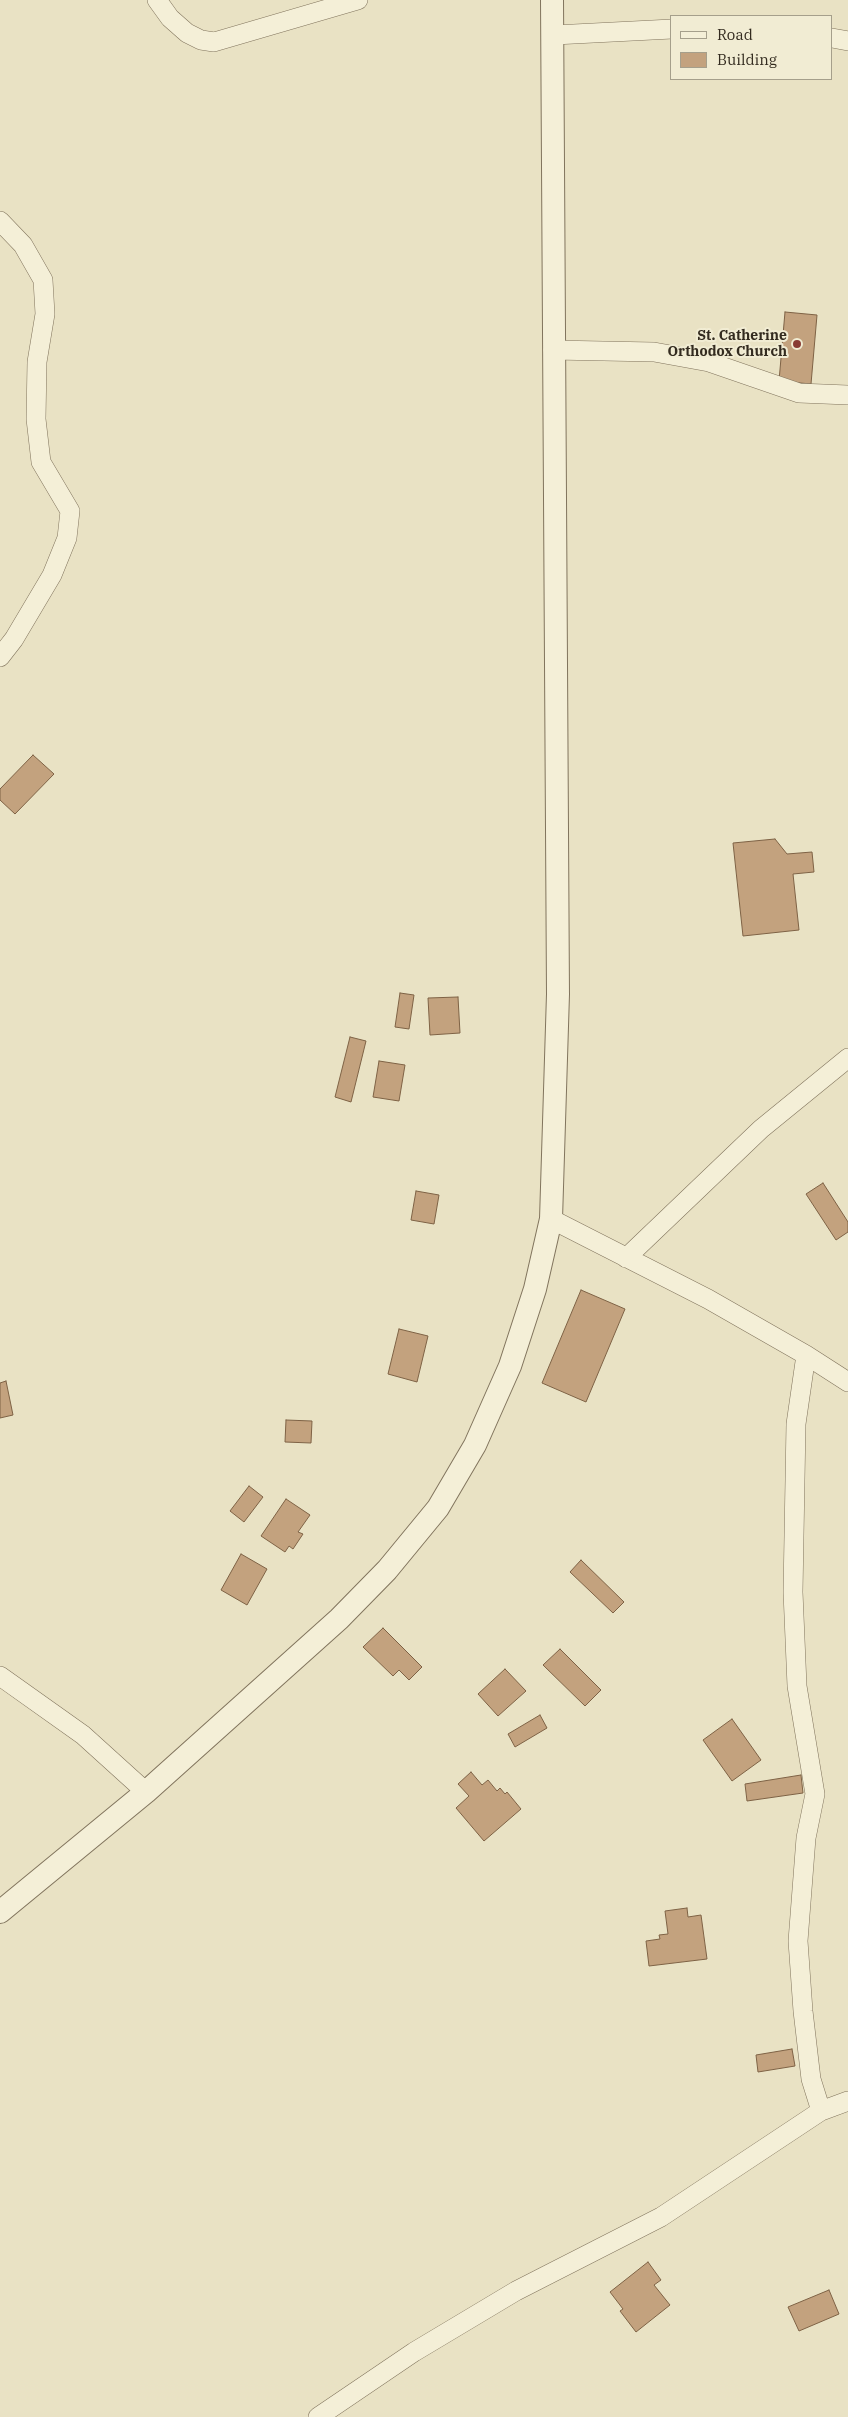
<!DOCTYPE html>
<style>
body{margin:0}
#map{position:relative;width:848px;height:2417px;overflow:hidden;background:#e9e2c4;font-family:"IBM Plex Serif",serif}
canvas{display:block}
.legend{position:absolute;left:670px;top:15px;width:162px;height:65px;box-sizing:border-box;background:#f1ecd3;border:1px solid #a59f8b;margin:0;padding:6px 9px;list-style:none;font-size:15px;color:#332b1f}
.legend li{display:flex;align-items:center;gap:10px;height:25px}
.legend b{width:25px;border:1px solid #a59f8b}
</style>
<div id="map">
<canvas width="848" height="2417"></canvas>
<ul class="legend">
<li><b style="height:6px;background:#f4efd7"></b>Road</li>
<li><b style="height:14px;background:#c3a27e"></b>Building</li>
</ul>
</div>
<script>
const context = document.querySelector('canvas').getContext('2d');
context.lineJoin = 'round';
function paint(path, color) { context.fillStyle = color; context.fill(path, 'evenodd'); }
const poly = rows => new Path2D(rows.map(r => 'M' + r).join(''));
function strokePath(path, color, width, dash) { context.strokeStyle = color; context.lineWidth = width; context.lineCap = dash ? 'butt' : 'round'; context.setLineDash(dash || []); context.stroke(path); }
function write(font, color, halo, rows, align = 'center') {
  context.font = font + ' "IBM Plex Serif",serif'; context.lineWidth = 4; context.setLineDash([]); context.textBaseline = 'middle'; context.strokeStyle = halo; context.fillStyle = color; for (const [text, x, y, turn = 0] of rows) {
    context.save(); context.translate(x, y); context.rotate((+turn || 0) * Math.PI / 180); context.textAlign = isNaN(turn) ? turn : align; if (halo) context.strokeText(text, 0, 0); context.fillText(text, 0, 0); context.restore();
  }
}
const building = poly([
 [785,312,817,315,811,384,779,381,785,312],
 [33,755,54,774,15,814,0,800,0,789,33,755],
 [775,839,787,854,812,852,814,872,793,874,799,930,743,936,733,843,775,839],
 [400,993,414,995,409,1029,395,1027,400,993],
 [458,997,460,1033,430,1035,428,998,458,997],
 [350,1037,366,1041,351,1102,335,1097,350,1037],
 [379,1061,405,1065,399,1101,373,1097,379,1061],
 [823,1183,848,1222,848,1232,836,1240,806,1194,823,1183],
 [416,1191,439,1195,434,1224,411,1220,416,1191],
 [581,1290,625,1309,586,1402,542,1383,581,1290],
 [399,1329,428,1336,417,1382,388,1374,399,1329],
 [6,1381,13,1415,0,1418,0,1383,6,1381],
 [286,1420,312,1421,311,1443,285,1442,286,1420],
 [249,1486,263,1497,244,1522,230,1511,249,1486],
 [286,1499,310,1515,298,1532,303,1534,293,1549,289,1546,285,1552,261,1536,286,1499],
 [241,1554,267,1569,247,1605,221,1590,241,1554],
 [581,1560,624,1602,613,1613,570,1572,581,1560],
 [383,1628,422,1667,409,1680,399,1670,393,1676,363,1647,383,1628],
 [560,1649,601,1690,585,1706,543,1665,560,1649],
 [505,1669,526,1691,498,1716,478,1694,505,1669],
 [540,1715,547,1728,515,1747,508,1734,540,1715],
 [732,1719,761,1760,732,1781,703,1740,732,1719],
 [471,1772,482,1785,488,1780,497,1791,500,1788,505,1794,507,1792,521,1809,484,1841,456,1808,469,1796,458,1784,471,1772],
 [801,1775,803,1793,747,1801,745,1784,801,1775],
 [687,1908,688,1917,701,1915,707,1959,649,1966,646,1941,660,1939,659,1935,668,1934,665,1911,687,1908],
 [792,2049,795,2066,758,2072,756,2055,792,2049],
 [648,2262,661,2280,654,2285,670,2305,636,2332,620,2311,623,2309,610,2292,648,2262],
 [829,2290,839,2314,799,2331,788,2307,829,2290]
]);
paint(building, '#c3a27e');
strokePath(building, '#7e6245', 1);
const minor = poly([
 [157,0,170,18,187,33,201,40,214,42,358,0],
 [554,35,672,29],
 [832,38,848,41],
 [0,221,23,245,43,280,45,314,37,362,36,419,41,462,70,511,67,538,52,575,14,639,0,657],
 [553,350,654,352,709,362,799,393,848,395],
 [551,1219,708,1299,806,1355,848,1382],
 [626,1258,761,1129,848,1058],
 [806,1355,796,1424,793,1592,797,1686,815,1794,806,1838,798,1941,803,2011,811,2079,821,2111],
 [0,1676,83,1735,146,1792],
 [318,2417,414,2352,516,2291,661,2217,821,2111,848,2101]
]);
const tertiary = poly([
 [0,1912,146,1792,339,1619,387,1570,438,1508,475,1445,510,1366,535,1289,551,1219,558,994,552,0]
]);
strokePath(minor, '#81745d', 20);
strokePath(tertiary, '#81745d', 24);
strokePath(minor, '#f4efd7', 19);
strokePath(tertiary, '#f4efd7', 22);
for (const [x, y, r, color] of [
 [797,344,5,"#893c34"]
]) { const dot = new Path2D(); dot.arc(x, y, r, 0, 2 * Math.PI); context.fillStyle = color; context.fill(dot); strokePath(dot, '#f1ecd3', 2); }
write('bold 14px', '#332b1f', '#f1ecd3', [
 ["St. Catherine",787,336],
 ["Orthodox Church",787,352]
], 'right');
</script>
